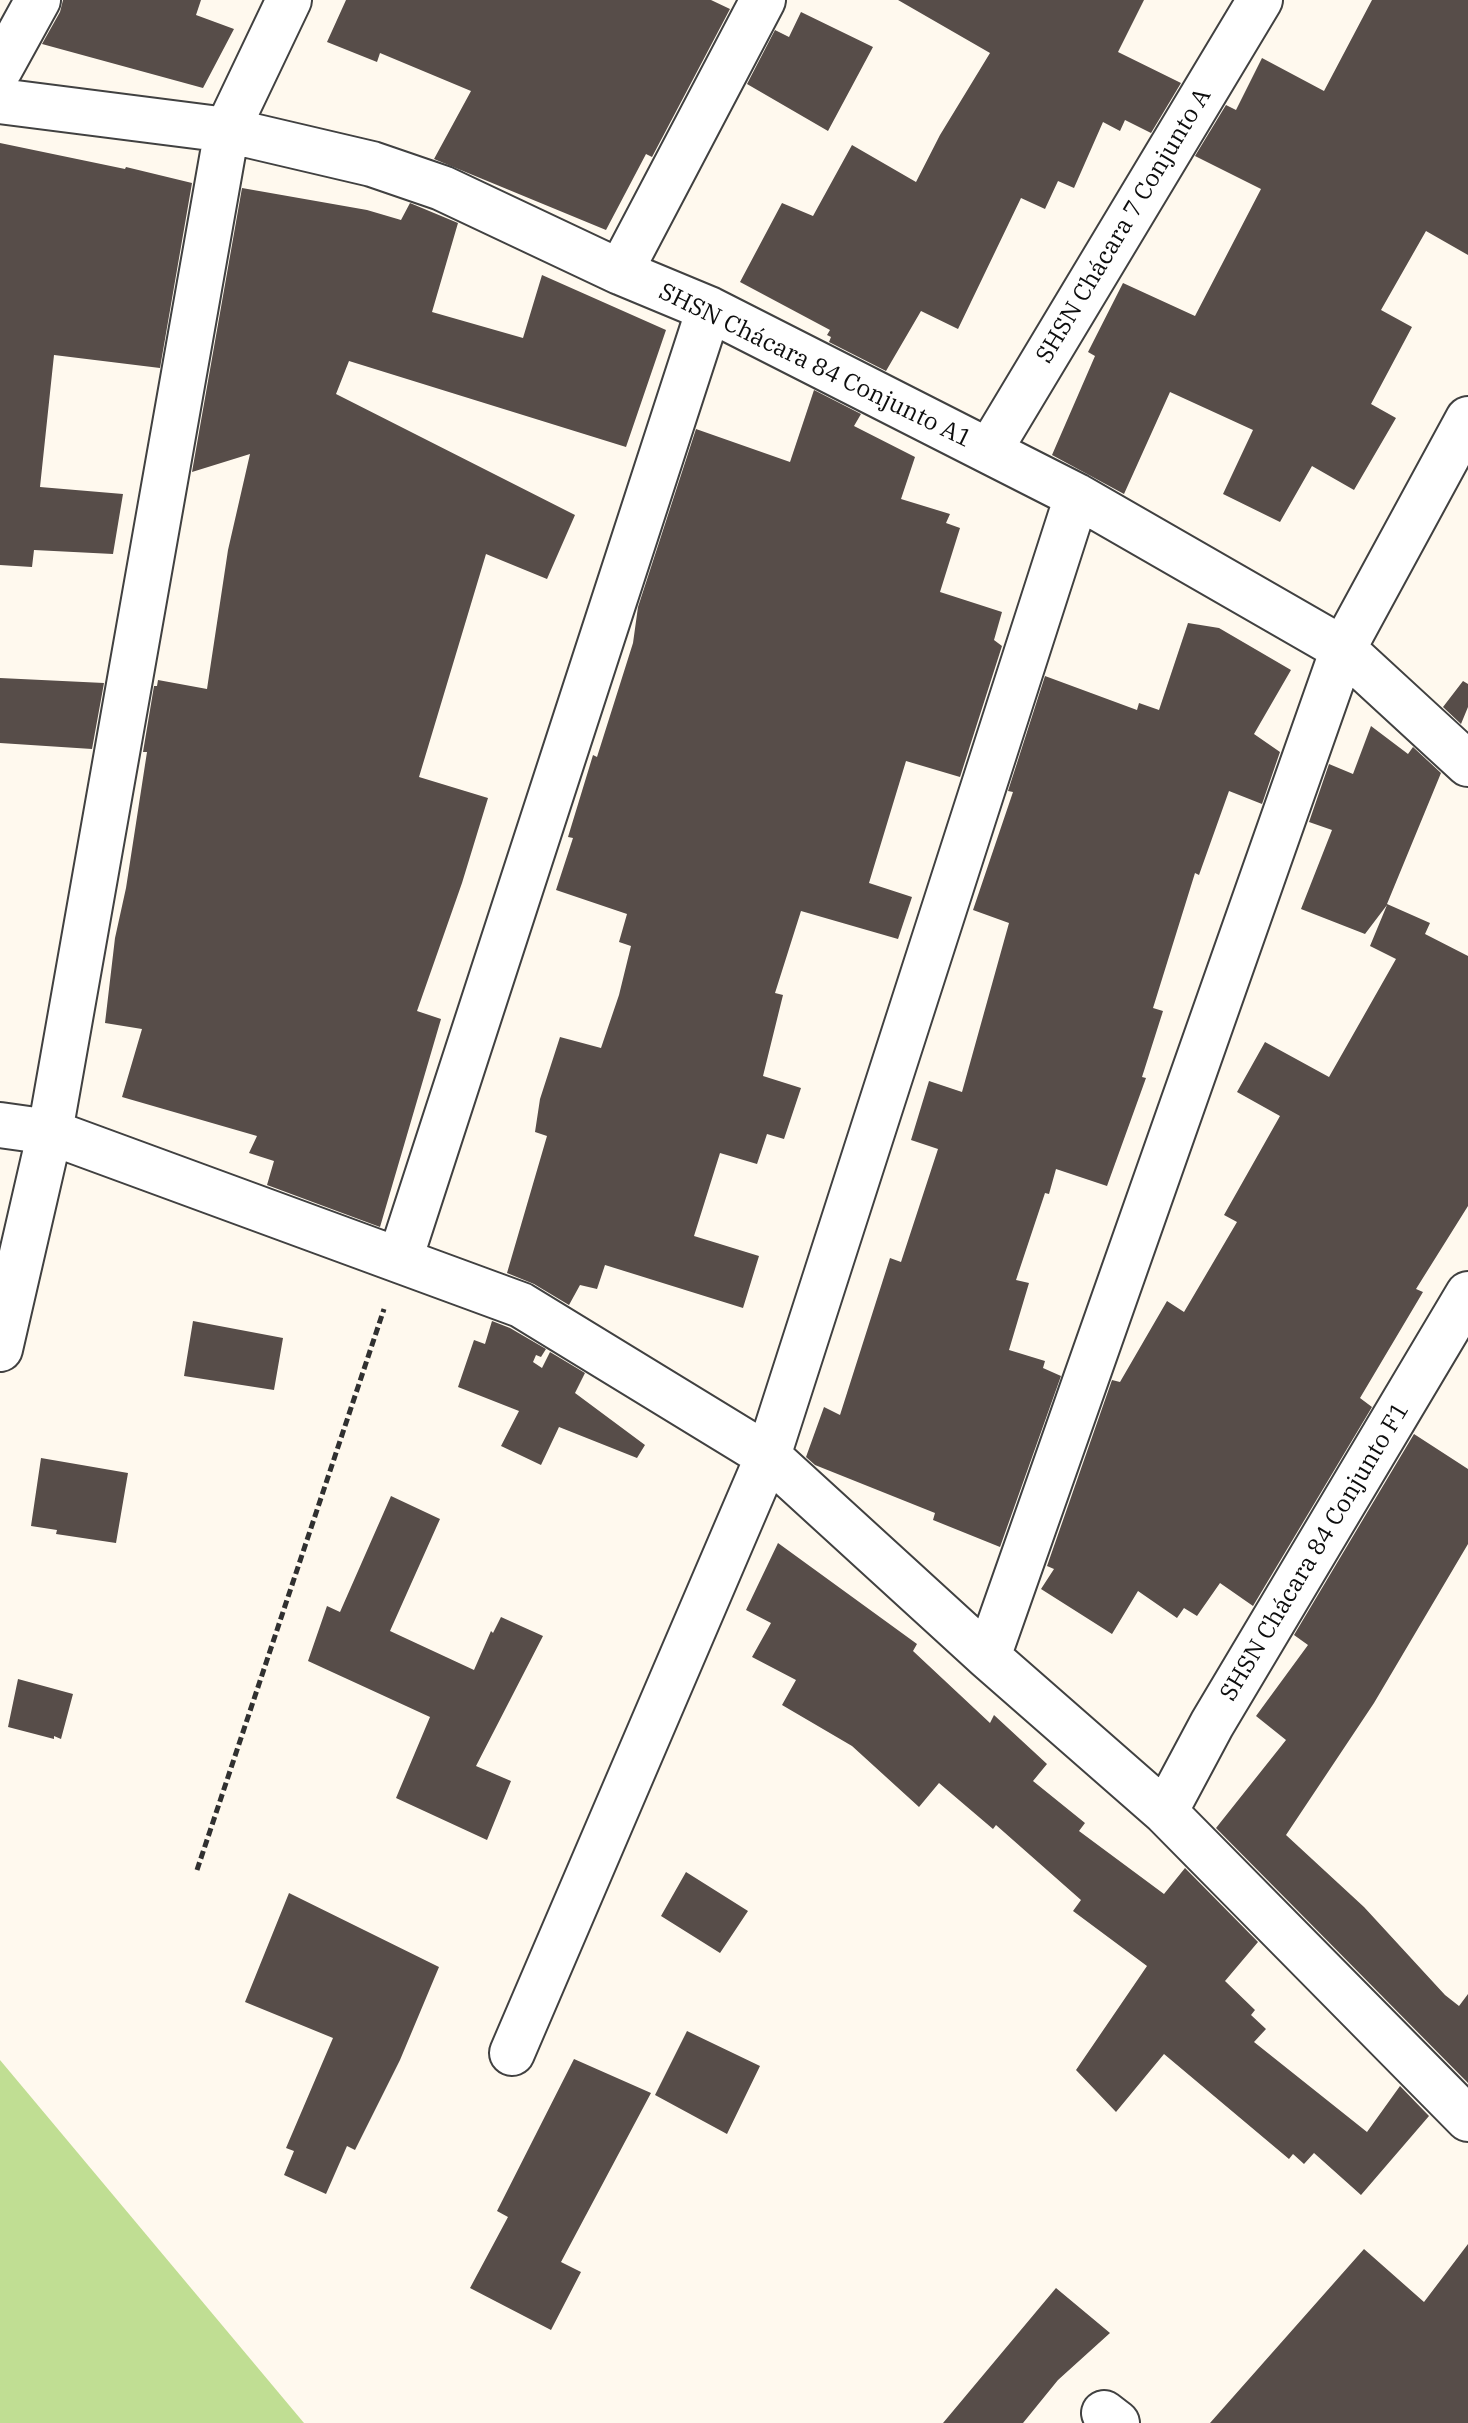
<!DOCTYPE html>
<meta charset="utf-8">
<style>
body{margin:0}
canvas{display:block;background:#fff9ee}
</style>
<canvas width="1468" height="2423"></canvas>
<script>
const context = document.querySelector('canvas').getContext('2d');
context.lineJoin = 'round';
function paint(path, color) { context.fillStyle = color; context.fill(path, 'evenodd'); }
const poly = rows => new Path2D(rows.map(r => 'M' + r).join(''));
function strokePath(path, color, width, dash) { context.strokeStyle = color; context.lineWidth = width; context.lineCap = dash ? 'butt' : 'round'; context.setLineDash(dash || []); context.stroke(path); }
function write(font, color, halo, rows, align = 'center') {
  context.font = font + ' "IBM Plex Serif",serif'; context.lineWidth = 8; context.setLineDash([]); context.textBaseline = 'middle'; context.strokeStyle = halo; context.fillStyle = color; for (const [text, x, y, turn = 0] of rows) {
    context.save(); context.translate(x, y); context.rotate((+turn || 0) * Math.PI / 180); context.textAlign = isNaN(turn) ? turn : align; if (halo) context.strokeText(text, 0, 0); context.fillText(text, 0, 0); context.restore();
  }
}
paint(poly([
 [0,2060,304,2423,0,2423]
]), '#c0de93');
paint(poly([
 [63,0,201,0,196,15,234,29,203,88,42,44,60,12],
 [346,0,711,0,730,9,652,157,646,154,606,230,434,159,471,91,380,53,377,62,327,42],
 [898,0,1144,0,1118,52,1181,83,1151,133,1125,120,1120,131,1103,122,1074,188,1058,181,1045,209,1021,198,958,329,921,311,886,371,829,342,831,337,827,335,830,330,740,282,782,203,813,216,852,145,916,182,940,135,990,53],
 [1372,0,1468,0,1468,255,1426,231,1381,310,1412,327,1371,404,1396,418,1354,490,1312,466,1280,522,1223,494,1253,430,1170,392,1124,494,1052,455,1095,356,1088,352,1123,283,1195,316,1261,189,1195,156,1226,105,1236,110,1262,58,1324,91],
 [801,12,873,47,828,131,747,84,775,30,789,37],
 [0,143,125,169,126,167,192,183,160,368,54,355,40,487,123,494,113,554,34,550,32,567,0,565],
 [242,188,367,210,401,220,410,203,458,223,432,312,523,338,542,275,666,330,626,447,349,361,336,394,575,515,547,579,486,554,419,777,488,798,462,883,417,1011,441,1019,380,1227,267,1185,274,1161,249,1153,257,1136,122,1097,142,1029,105,1023,115,938,126,888,147,752,143,752,154,686,157,686,158,680,207,689,228,550,250,454,192,472],
 [814,390,861,414,854,426,915,457,901,499,950,514,946,523,960,528,940,592,1002,612,994,640,1002,646,960,777,906,761,869,883,912,897,898,939,801,911,775,993,783,995,763,1076,801,1088,784,1139,767,1134,757,1164,720,1153,694,1236,759,1256,743,1308,605,1265,597,1289,580,1285,569,1305,534,1284,507,1273,547,1136,535,1132,540,1099,560,1037,601,1048,619,995,631,946,619,942,627,914,556,890,573,838,568,837,593,755,597,757,633,643,638,607,696,429,790,462],
 [1188,623,1219,628,1291,670,1254,734,1280,752,1262,804,1229,791,1199,875,1195,873,1153,1008,1163,1011,1142,1077,1146,1078,1107,1186,1056,1169,1049,1194,1045,1193,1016,1280,1029,1283,1009,1350,1045,1361,1043,1368,1061,1376,1000,1547,933,1520,935,1513,815,1465,806,1457,824,1407,840,1415,890,1258,901,1262,938,1149,911,1140,929,1081,962,1092,1009,923,973,910,1013,792,1008,791,1045,676,1137,710,1139,703,1159,710],
 [0,678,104,683,92,749,0,743],
 [1463,681,1468,684,1468,707,1461,724,1443,707],
 [1371,726,1408,754,1413,747,1441,773,1387,904,1430,923,1425,934,1468,956,1468,1206,1416,1289,1423,1292,1360,1398,1372,1407,1253,1606,1220,1583,1197,1616,1184,1608,1177,1618,1138,1591,1112,1634,1041,1589,1054,1569,1047,1566,1112,1380,1120,1382,1167,1301,1184,1312,1237,1222,1224,1215,1280,1116,1237,1092,1265,1042,1329,1077,1396,959,1370,946,1387,905,1365,934,1301,909,1332,830,1309,822,1329,764,1353,774],
 [193,1321,283,1338,274,1390,184,1376],
 [492,1321,510,1328,546,1349,541,1357,536,1355,533,1362,542,1368,550,1352,585,1373,575,1393,645,1445,637,1458,559,1427,541,1465,501,1446,519,1411,458,1387,474,1340,485,1344],
 [1414,1434,1468,1469,1468,1544,1374,1703,1286,1835,1364,1907,1445,1995,1459,2006,1468,1994,1468,2083,1216,1828,1286,1740,1256,1716,1308,1645,1294,1635],
 [41,1458,128,1473,116,1543,56,1534,57,1530,31,1526],
 [391,1496,440,1519,390,1631,474,1670,491,1631,493,1633,501,1617,543,1636,476,1766,511,1781,487,1840,396,1798,430,1717,308,1661,327,1606,340,1612],
 [778,1543,917,1644,913,1651,990,1723,994,1715,1047,1764,1033,1781,1085,1823,1079,1831,1164,1894,1185,1868,1258,1942,1225,1981,1255,2010,1251,2015,1266,2029,1254,2042,1367,2132,1400,2086,1429,2116,1361,2195,1314,2153,1304,2164,1293,2154,1289,2159,1164,2054,1116,2112,1076,2070,1147,1966,1073,1911,1081,1900,996,1825,993,1829,939,1783,919,1807,852,1746,782,1705,796,1680,752,1657,771,1623,746,1610],
 [18,1679,73,1694,61,1739,54,1736,54,1739,8,1727],
 [686,1872,748,1911,720,1953,661,1916],
 [289,1893,439,1967,400,2060,355,2150,347,2146,326,2194,284,2175,294,2151,286,2148,333,2038,245,2002],
 [687,2031,760,2066,727,2134,655,2095],
 [574,2059,651,2093,561,2262,581,2272,551,2330,470,2288,508,2217,497,2211],
 [1468,2244,1468,2423,1210,2423,1364,2249,1424,2302],
 [1056,2288,1110,2333,1058,2380,1023,2423,943,2423]
]), '#574d49');
const street = poly([
 [0,69,38,0],
 [0,101,227,130,372,164,442,188,620,272,709,309,1077,496,1343,649,1468,764],
 [620,272,763,0],
 [989,451,1260,0],
 [0,1125,50,1132,521,1305,768,1456,988,1657,1165,1812,1468,2119],
 [400,1259,709,309],
 [0,1349,50,1132,227,130,289,0],
 [988,1657,1343,649,1468,419],
 [1165,1812,1212,1724,1468,1294],
 [512,2053,768,1456,1077,496],
 [1104,2413,1117,2423]
]);
strokePath(street, '#414141', 48);
strokePath(poly([
 [197,1870,384,1309]
]), '#303030', 5, [8, 4]);
strokePath(street, '#fff', 44);
write('24px', '#0e0e0e', '#fff', [
 ["SHSN Chácara 7 Conjunto A",1124,226,-59],
 ["SHSN Chácara 84 Conjunto A1",815,366,26],
 ["SHSN Chácara 84 Conjunto F1",1315,1552,-59]
]);
</script>
